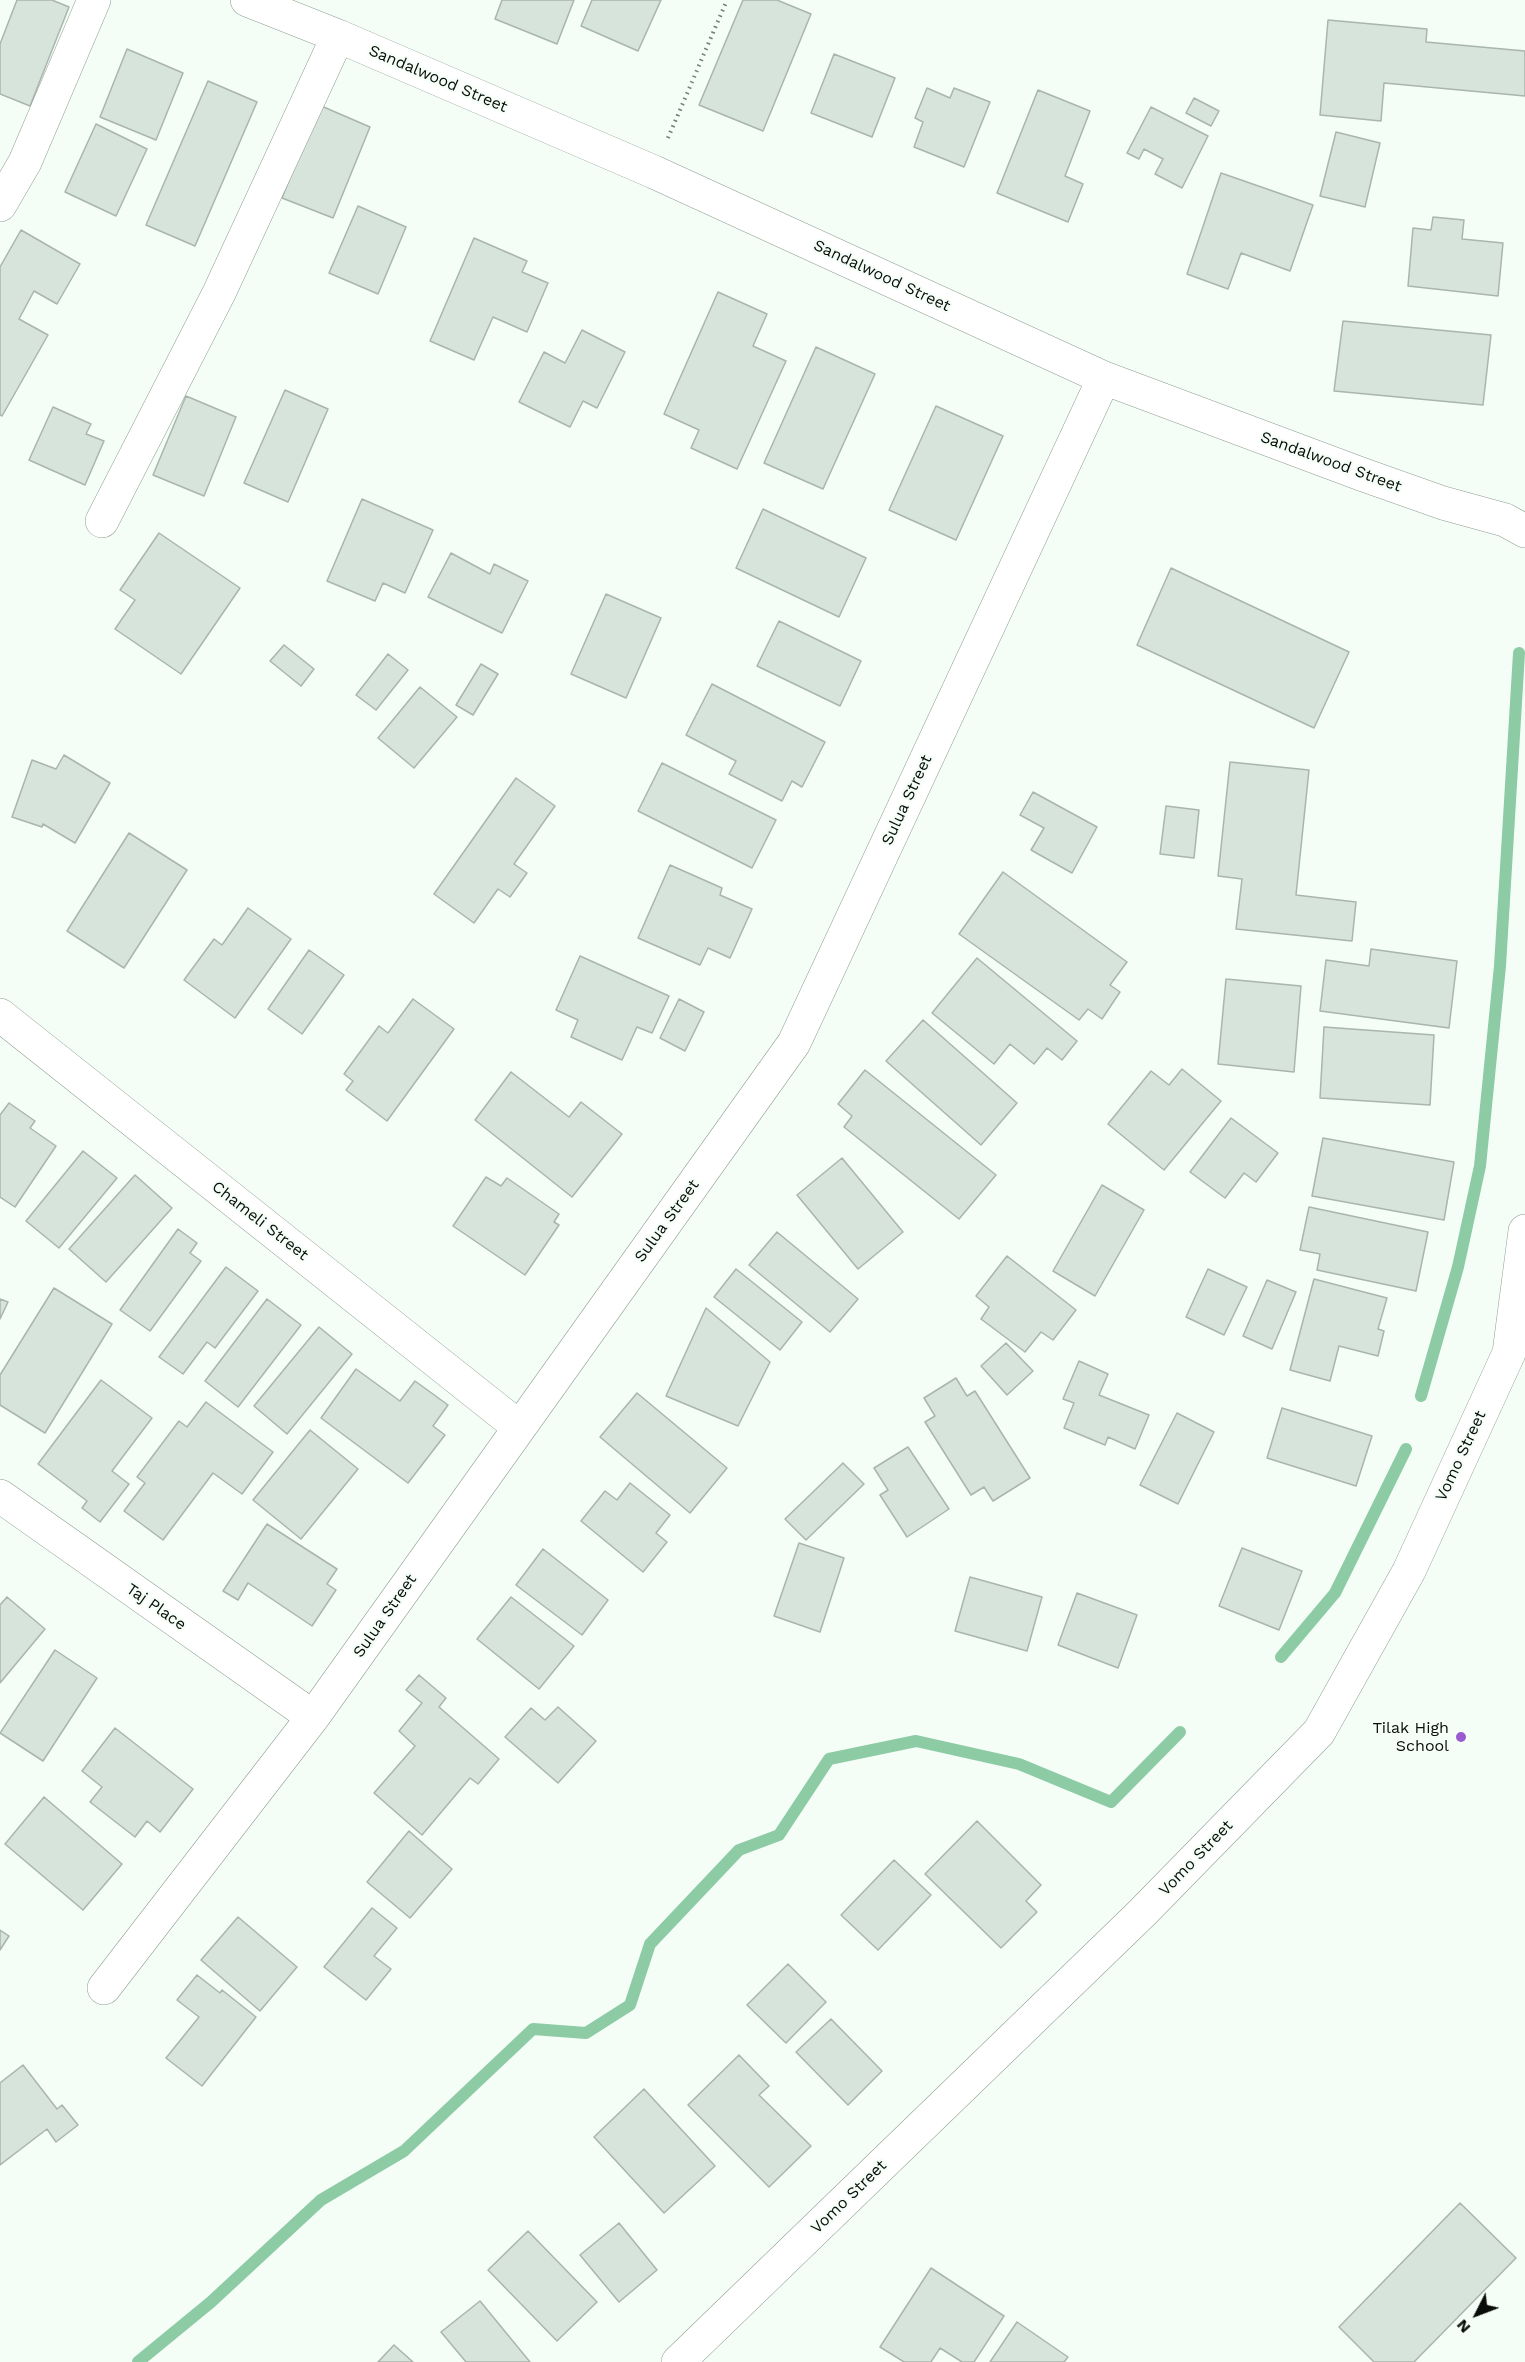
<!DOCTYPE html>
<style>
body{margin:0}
#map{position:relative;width:1525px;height:2362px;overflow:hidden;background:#f4fef7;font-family:"Work Sans",sans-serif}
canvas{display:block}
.north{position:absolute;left:1447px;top:2284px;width:60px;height:60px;-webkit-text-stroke:4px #f4fef7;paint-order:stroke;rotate:228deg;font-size:16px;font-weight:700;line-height:24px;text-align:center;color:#080d0a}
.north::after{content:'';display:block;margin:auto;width:21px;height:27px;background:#080d0a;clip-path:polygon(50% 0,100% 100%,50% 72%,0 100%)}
</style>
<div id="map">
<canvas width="1525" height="2362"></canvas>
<div class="north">N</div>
</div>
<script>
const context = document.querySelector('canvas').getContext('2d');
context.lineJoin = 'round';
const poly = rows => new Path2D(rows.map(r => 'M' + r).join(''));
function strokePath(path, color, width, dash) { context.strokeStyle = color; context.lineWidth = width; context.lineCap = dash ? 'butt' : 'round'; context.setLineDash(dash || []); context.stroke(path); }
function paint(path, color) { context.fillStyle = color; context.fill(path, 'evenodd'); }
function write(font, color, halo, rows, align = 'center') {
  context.font = font + ' "Work Sans",sans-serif'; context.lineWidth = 4.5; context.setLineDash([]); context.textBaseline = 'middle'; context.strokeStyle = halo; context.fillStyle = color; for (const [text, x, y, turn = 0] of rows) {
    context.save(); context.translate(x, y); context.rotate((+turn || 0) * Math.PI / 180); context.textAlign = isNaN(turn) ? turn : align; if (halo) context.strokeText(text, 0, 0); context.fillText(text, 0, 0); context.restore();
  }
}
strokePath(poly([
 [1421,1396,1458,1267,1480,1166,1500,966,1519,653],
 [1281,1657,1335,1593,1406,1449],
 [138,2362,211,2302,321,2200,404,2151,533,2029,586,2033,630,2005,650,1944,739,1850,779,1835,829,1759,916,1741,1019,1764,1111,1802,1180,1732]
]), '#8dcba5', 12);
const building = poly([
 [17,0,52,0,69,7,30,106,0,94,0,44,17,0],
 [502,0,574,0,557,44,495,19,502,0],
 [592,0,661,0,638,51,581,26,592,0],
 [743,0,777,0,811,14,763,131,699,105,743,0],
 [1328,20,1427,29,1426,42,1525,51,1525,96,1384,83,1381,121,1320,115,1328,20],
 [127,49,183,73,156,140,100,117,127,49],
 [834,54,895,78,872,137,811,113,834,54],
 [208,81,257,102,195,246,146,225,208,81],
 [927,88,950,98,954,88,990,102,964,167,914,147,923,122,915,118,927,88],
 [1038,90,1090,111,1065,176,1083,184,1068,222,997,193,1038,90],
 [1194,98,1219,111,1211,126,1186,113,1194,98],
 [319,105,370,127,333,218,282,198,319,105],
 [1151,107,1208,136,1182,188,1155,174,1163,159,1144,149,1139,159,1127,153,1151,107],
 [96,124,147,149,116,216,65,192,96,124],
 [1336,132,1380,143,1365,207,1320,196,1336,132],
 [1221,173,1313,205,1290,271,1241,253,1228,289,1187,274,1221,173],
 [358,206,406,227,378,294,329,273,358,206],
 [1433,217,1464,220,1462,239,1503,243,1498,296,1408,286,1413,228,1431,230,1433,217],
 [21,230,80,264,57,304,34,291,19,319,48,335,2,416,0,415,0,267,21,230],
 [474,238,527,261,522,272,548,283,527,332,493,317,474,360,430,341,474,238],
 [718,292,767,314,753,346,786,361,737,469,691,448,699,430,664,414,718,292],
 [1343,321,1491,335,1483,405,1334,391,1343,321],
 [582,330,625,352,597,408,583,401,570,427,519,402,544,352,565,363,582,330],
 [816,347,875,374,823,489,764,463,816,347],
 [285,390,328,409,288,502,244,483,285,390],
 [186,396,236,417,204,496,153,475,186,396],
 [936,406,1003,436,956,540,889,510,936,406],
 [53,407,91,424,86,434,104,441,85,485,29,460,53,407],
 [362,499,433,530,405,593,383,583,375,601,327,581,362,499],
 [763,509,866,558,839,617,736,568,763,509],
 [159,533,240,588,181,674,115,629,135,600,120,590,159,533],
 [451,553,490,574,494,564,528,581,502,633,428,597,451,553],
 [1171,568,1349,652,1314,728,1137,645,1171,568],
 [606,594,661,618,626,698,571,674,606,594],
 [779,621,861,661,840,706,757,666,779,621],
 [284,645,314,669,301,686,270,661,284,645],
 [388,654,408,670,376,710,356,695,388,654],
 [481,664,498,674,473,715,456,705,481,664],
 [712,684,825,742,802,787,792,781,782,801,729,774,736,761,686,735,712,684],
 [420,687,457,717,414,768,378,738,420,687],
 [64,755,110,783,75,843,43,824,42,827,12,817,32,760,56,769,64,755],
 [1230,762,1309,770,1296,895,1356,902,1352,941,1236,929,1242,879,1218,876,1230,762],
 [662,763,776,820,752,868,638,811,662,763],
 [516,778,555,806,514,864,527,873,510,897,498,889,474,923,434,894,516,778],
 [1033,792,1097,827,1072,873,1031,850,1044,828,1020,815,1033,792],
 [1166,806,1199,810,1194,858,1160,854,1166,806],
 [129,833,187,870,124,968,67,931,129,833],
 [670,865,722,888,720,895,752,909,730,958,708,948,700,965,638,938,670,865],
 [1003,872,1127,962,1110,985,1120,992,1102,1019,1088,1009,1079,1020,959,934,1003,872],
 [248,908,291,939,235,1018,184,980,214,939,222,945,248,908],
 [1371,949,1457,961,1449,1028,1320,1011,1326,960,1369,966,1371,949],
 [309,950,344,975,302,1034,268,1009,309,950],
 [580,956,669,996,652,1033,637,1027,622,1060,571,1037,578,1020,556,1010,580,956],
 [977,958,1077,1041,1062,1060,1047,1048,1034,1064,1010,1044,994,1064,932,1013,977,958],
 [1226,979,1301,986,1294,1072,1218,1064,1226,979],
 [413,999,454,1029,387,1121,346,1090,353,1081,344,1074,379,1026,388,1033,413,999],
 [679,999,704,1012,685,1051,660,1038,679,999],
 [923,1020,1017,1103,981,1145,886,1061,923,1020],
 [1324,1027,1434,1035,1430,1105,1320,1098,1324,1027],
 [1182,1069,1221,1101,1164,1170,1108,1124,1151,1071,1169,1085,1182,1069],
 [865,1070,996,1175,959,1219,844,1127,852,1116,838,1104,865,1070],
 [511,1072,569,1117,581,1102,622,1134,572,1197,475,1120,511,1072],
 [9,1103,35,1121,30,1128,56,1146,15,1207,0,1197,0,1115,9,1103],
 [1231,1118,1278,1153,1256,1182,1244,1173,1225,1198,1190,1172,1231,1118],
 [1323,1138,1454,1162,1444,1220,1312,1196,1323,1138],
 [83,1151,117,1178,59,1248,26,1221,83,1151],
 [842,1158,903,1232,858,1269,797,1195,842,1158],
 [135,1175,172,1208,106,1282,69,1249,135,1175],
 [486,1177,501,1186,507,1178,559,1214,554,1222,559,1225,525,1275,453,1226,486,1177],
 [1102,1185,1144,1210,1095,1296,1053,1271,1102,1185],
 [1309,1207,1428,1232,1416,1291,1317,1270,1320,1254,1300,1250,1309,1207],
 [178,1229,197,1243,190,1253,201,1261,150,1331,120,1310,178,1229],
 [777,1232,858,1299,830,1332,749,1265,777,1232],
 [1007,1256,1076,1310,1053,1340,1041,1332,1025,1352,981,1319,989,1307,976,1296,1007,1256],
 [226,1267,258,1291,215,1348,207,1342,183,1374,159,1357,226,1267],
 [736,1269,802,1322,780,1350,714,1297,736,1269],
 [1208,1269,1247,1287,1224,1335,1186,1317,1208,1269],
 [1314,1279,1387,1298,1378,1329,1384,1331,1378,1356,1339,1346,1330,1381,1290,1370,1314,1279],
 [1267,1280,1296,1292,1272,1349,1243,1336,1267,1280],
 [54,1288,112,1324,45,1433,0,1405,0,1375,54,1288],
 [0,1299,8,1302,0,1319,0,1299],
 [267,1299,301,1325,238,1407,205,1381,267,1299],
 [706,1308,770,1362,738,1426,666,1396,706,1308],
 [319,1327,352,1354,287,1434,254,1406,319,1327],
 [1006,1343,1033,1371,1007,1395,981,1366,1006,1343],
 [1079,1361,1108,1374,1099,1395,1149,1415,1135,1449,1108,1437,1105,1445,1064,1428,1074,1403,1063,1399,1079,1361],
 [356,1369,400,1401,415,1381,448,1405,433,1426,445,1435,408,1483,321,1418,356,1369],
 [956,1378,967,1396,975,1391,1030,1478,993,1501,984,1487,971,1495,925,1422,935,1416,924,1398,956,1378],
 [101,1380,152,1418,112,1471,129,1484,100,1522,82,1508,87,1501,38,1464,101,1380],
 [637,1393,727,1468,690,1513,600,1437,637,1393],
 [206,1402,273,1452,242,1494,213,1473,163,1540,124,1511,145,1483,137,1477,179,1421,187,1427,206,1402],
 [1282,1408,1372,1436,1356,1486,1267,1458,1282,1408],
 [1177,1413,1214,1432,1178,1504,1140,1485,1177,1413],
 [310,1430,358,1469,301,1539,253,1500,310,1430],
 [908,1447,949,1509,907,1537,880,1495,888,1490,874,1468,908,1447],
 [843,1463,864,1484,806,1540,785,1519,843,1463],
 [630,1483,670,1515,656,1533,667,1542,643,1572,581,1521,605,1491,617,1500,630,1483],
 [267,1524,337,1569,327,1584,336,1590,312,1626,248,1583,238,1600,223,1591,267,1524],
 [799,1543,844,1558,820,1632,774,1616,799,1543],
 [1242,1548,1302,1571,1279,1630,1219,1606,1242,1548],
 [543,1549,608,1600,582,1635,516,1585,543,1549],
 [970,1577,1042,1597,1027,1651,955,1631,970,1577],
 [1077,1593,1137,1615,1118,1668,1058,1645,1077,1593],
 [7,1597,45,1629,0,1683,0,1605,7,1597],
 [511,1597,574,1646,539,1689,477,1639,511,1597],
 [55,1650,97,1678,43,1761,0,1733,55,1650],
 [419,1675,446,1698,439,1707,499,1759,478,1784,470,1778,422,1835,374,1793,415,1746,399,1731,422,1703,406,1690,419,1675],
 [558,1707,596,1741,558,1783,505,1737,531,1708,545,1720,558,1707],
 [115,1728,193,1789,160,1832,147,1821,135,1837,90,1802,102,1787,82,1771,115,1728],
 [44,1797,122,1864,83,1910,5,1844,44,1797],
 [977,1821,1041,1885,1026,1901,1037,1912,1001,1948,925,1874,977,1821],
 [409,1831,452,1869,410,1918,367,1882,409,1831],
 [894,1860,931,1895,878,1950,841,1915,894,1860],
 [372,1908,397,1928,374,1956,391,1969,366,2000,324,1967,372,1908],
 [238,1917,297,1967,260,2011,201,1960,238,1917],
 [0,1930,9,1936,0,1950,0,1930],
 [788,1964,826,2002,786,2043,747,2005,788,1964],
 [197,1975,220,1993,222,1990,256,2017,202,2086,166,2058,199,2017,177,2000,197,1975],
 [831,2019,882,2071,848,2105,796,2052,831,2019],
 [739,2055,769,2086,759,2095,811,2146,769,2187,688,2105,739,2055],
 [23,2065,57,2109,62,2105,78,2125,56,2142,47,2129,0,2165,0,2083,23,2065],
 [644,2089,715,2166,664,2213,594,2137,644,2089],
 [1460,2203,1516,2258,1414,2362,1374,2362,1339,2327,1460,2203],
 [619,2223,657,2270,619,2302,580,2255,619,2223],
 [528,2231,597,2302,557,2341,488,2270,528,2231],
 [931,2268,1004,2316,974,2362,962,2362,940,2348,931,2362,904,2362,880,2347,931,2268],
 [480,2301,530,2362,466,2362,441,2332,480,2301],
 [1017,2322,1068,2357,1064,2362,990,2362,1017,2322],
 [394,2345,413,2362,378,2362,394,2345]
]);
paint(building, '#d7e4db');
strokePath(building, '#a9b5ad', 1.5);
const street = poly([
 [247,0,338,36,654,172,1104,378,1361,474,1443,503,1505,520,1525,531],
 [0,205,25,162,94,0],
 [102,521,219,293,338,36],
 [0,1015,519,1427],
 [0,1496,313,1717],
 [104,1988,313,1717,794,1043,1104,378]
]);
const secondary = poly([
 [678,2362,1142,1913,1319,1732,1409,1571,1509,1353,1525,1231]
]);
strokePath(street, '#909d94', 34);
strokePath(secondary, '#909d94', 34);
strokePath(poly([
 [668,138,727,0]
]), '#747c77', 4, [1.5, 4.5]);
strokePath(street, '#fff', 33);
strokePath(secondary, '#fff', 33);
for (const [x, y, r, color] of [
 [1461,1737,6,"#9a5ad0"]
]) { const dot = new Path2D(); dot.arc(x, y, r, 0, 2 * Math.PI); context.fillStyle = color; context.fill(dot); strokePath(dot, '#f4fef7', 2); }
write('16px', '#080d0a', '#f4fef7', [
 ["Sandalwood Street",438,79,23],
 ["Sandalwood Street",882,276,25],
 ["Sandalwood Street",1331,462,20],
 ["Sulua Street",907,800,-65],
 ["Chameli Street",260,1221,38],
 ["Sulua Street",667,1221,-54],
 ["Vomo Street",1461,1456,-65],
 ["Taj Place",156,1607,35],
 ["Sulua Street",385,1616,-55],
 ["Vomo Street",1196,1858,-46],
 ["Vomo Street",849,2197,-44]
]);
write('16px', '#080d0a', '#f4fef7', [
 ["Tilak High",1449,1728],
 ["School",1449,1746]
], 'right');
</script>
